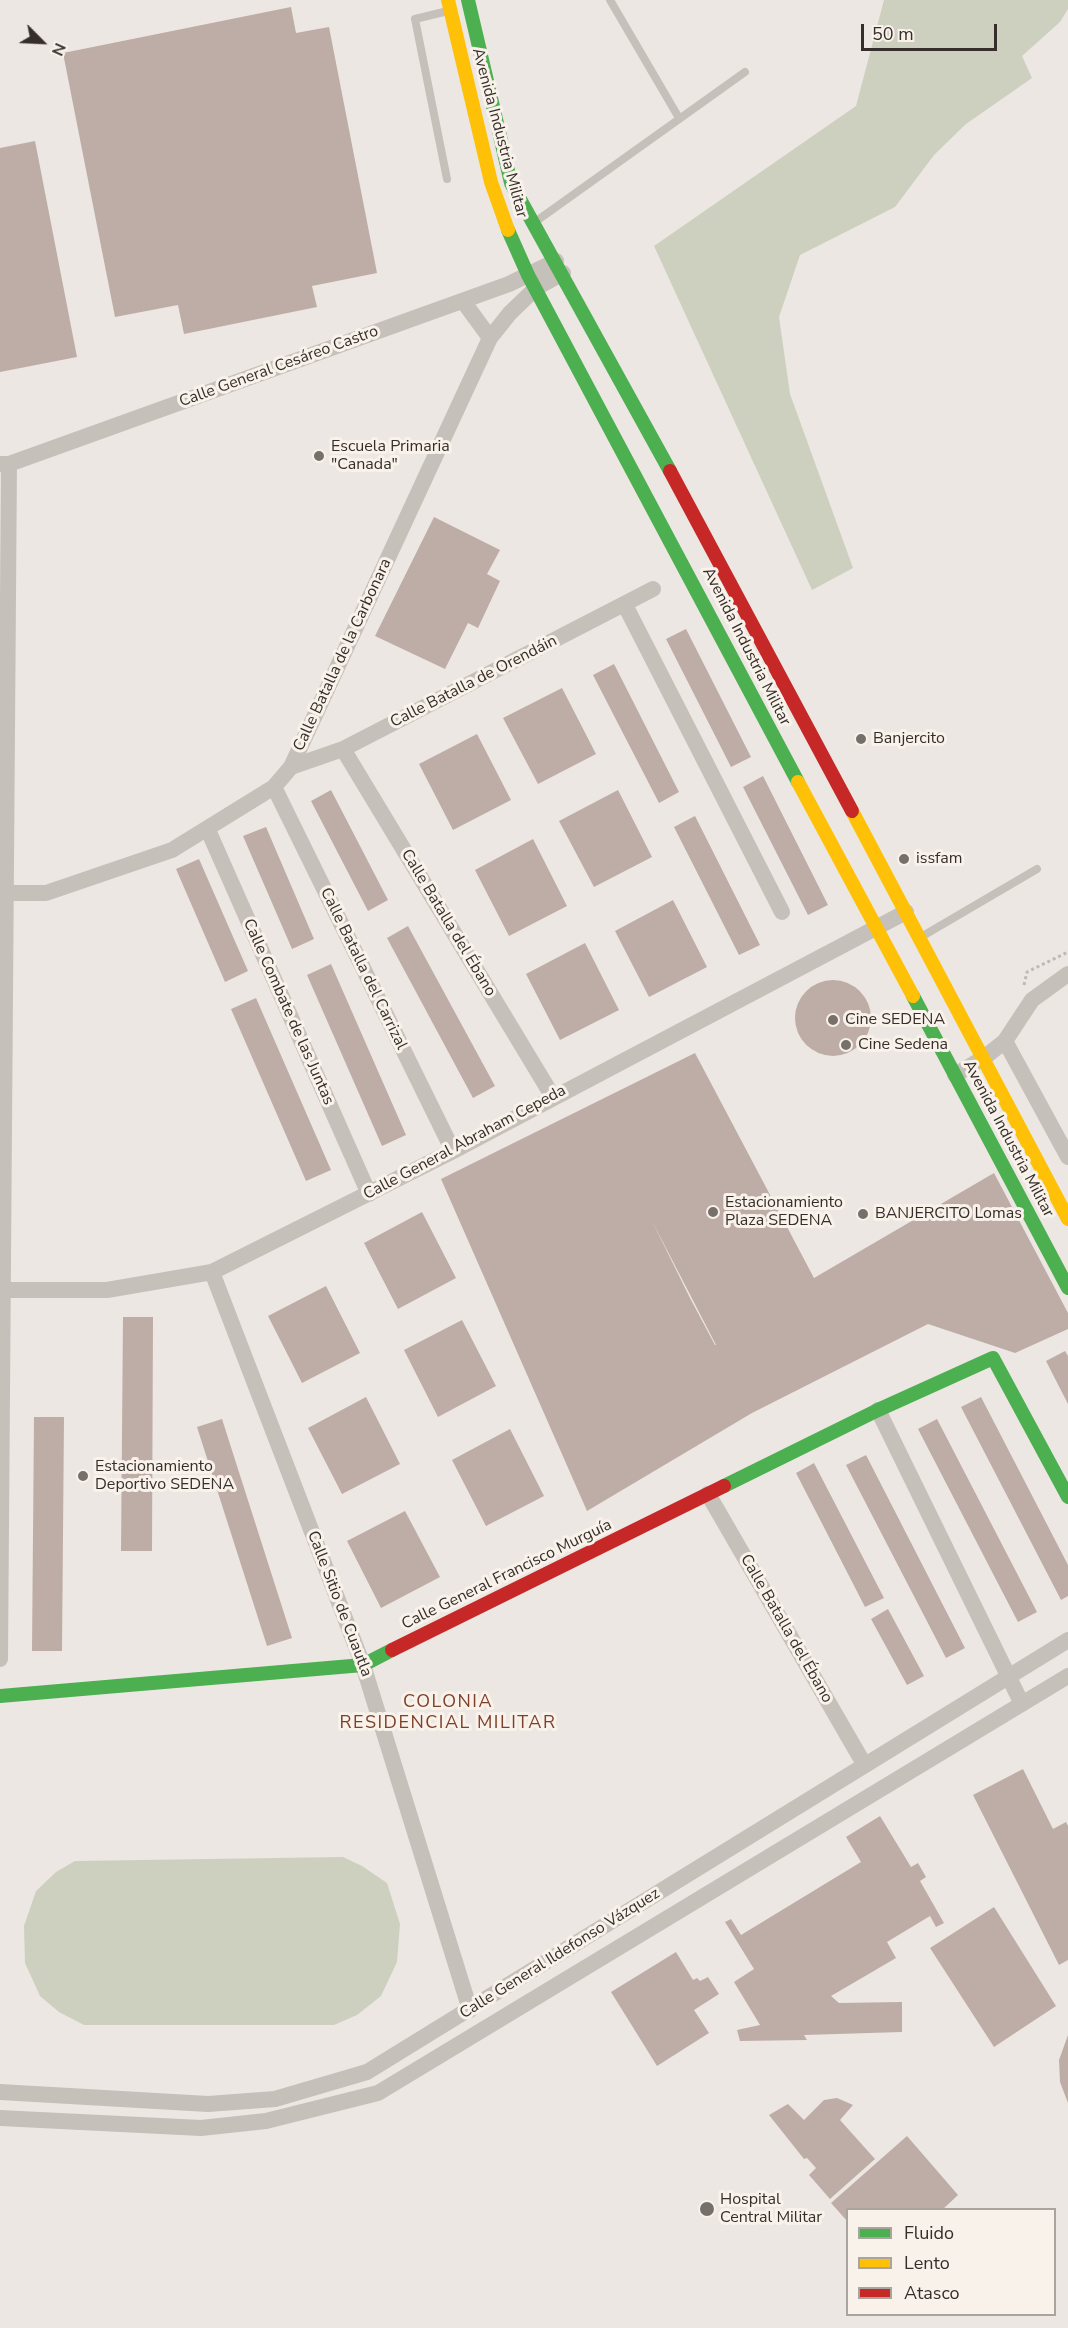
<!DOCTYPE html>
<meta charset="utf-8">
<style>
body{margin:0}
#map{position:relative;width:1068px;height:2328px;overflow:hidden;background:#ece7e2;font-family:"Nunito Sans",sans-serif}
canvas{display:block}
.legend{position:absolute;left:846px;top:2208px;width:210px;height:108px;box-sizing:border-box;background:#f8f2eb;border:2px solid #aaa49e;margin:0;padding:8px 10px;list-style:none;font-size:18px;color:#362e2a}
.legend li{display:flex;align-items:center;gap:12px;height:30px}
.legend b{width:30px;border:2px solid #aaa49e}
.north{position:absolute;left:12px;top:12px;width:60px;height:60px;-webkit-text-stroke:4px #f8f2eb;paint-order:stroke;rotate:114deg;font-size:16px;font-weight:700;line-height:24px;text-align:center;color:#362e2a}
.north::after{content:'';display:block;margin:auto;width:21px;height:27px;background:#362e2a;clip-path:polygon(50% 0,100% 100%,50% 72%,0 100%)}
.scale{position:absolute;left:861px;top:24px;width:136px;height:27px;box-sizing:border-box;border:3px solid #362e2a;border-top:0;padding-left:8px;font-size:18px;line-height:21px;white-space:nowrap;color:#362e2a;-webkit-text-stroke:4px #f8f2eb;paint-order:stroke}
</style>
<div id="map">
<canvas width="1068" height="2328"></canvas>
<ul class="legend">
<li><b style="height:8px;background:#4caf50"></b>Fluido</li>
<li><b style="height:8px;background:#ffc107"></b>Lento</li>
<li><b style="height:8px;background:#c62828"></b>Atasco</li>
</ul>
<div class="north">N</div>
<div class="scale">50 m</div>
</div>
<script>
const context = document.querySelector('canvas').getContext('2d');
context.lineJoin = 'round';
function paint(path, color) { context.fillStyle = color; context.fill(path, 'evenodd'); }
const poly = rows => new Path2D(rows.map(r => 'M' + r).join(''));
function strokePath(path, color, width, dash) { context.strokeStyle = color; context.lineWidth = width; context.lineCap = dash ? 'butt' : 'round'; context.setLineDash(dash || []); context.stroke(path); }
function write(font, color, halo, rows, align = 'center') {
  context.font = font + ' "Nunito Sans",sans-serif'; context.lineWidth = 6; context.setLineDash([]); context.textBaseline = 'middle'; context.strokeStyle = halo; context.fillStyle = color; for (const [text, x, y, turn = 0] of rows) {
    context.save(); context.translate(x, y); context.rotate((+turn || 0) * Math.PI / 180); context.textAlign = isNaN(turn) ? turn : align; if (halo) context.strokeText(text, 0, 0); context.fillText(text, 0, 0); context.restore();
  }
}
paint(poly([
 [884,0,1068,0,1068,9,1060,22,1022,56,1032,78,966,124,934,155,895,207,800,255,779,317,790,394,853,568,812,590,654,246,856,106],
 [343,1857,362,1866,387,1883,400,1924,397,1962,381,1996,357,2015,334,2025,84,2025,59,2012,40,1996,25,1963,24,1926,36,1891,56,1872,75,1861]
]), '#cdd0be');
paint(poly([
 [291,7,296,33,329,27,377,273,312,286,317,307,184,334,178,305,115,317,63,53],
 [35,141,77,357,0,372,0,148],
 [434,517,500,550,487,574,500,581,478,628,468,623,445,669,375,636],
 [686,629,751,757,731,767,666,639],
 [614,664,679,792,659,803,593,675],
 [562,688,596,754,538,784,503,718],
 [477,734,511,800,453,830,419,764],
 [763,776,828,905,808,915,743,787],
 [331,790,388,900,368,911,311,801],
 [618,790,652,857,594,887,559,821],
 [695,816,760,945,739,955,674,827],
 [266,827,314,939,292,949,243,836],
 [533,839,567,906,509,936,475,870],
 [199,859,248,971,225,982,176,869],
 [673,900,707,967,649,997,615,931],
 [408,926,495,1086,473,1098,387,938],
 [585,943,619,1010,560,1040,526,974],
 [331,964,406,1135,382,1146,307,975],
 '795 1018a38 38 0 1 1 76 0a38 38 0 1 1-76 0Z',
 [256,998,331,1170,306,1181,231,1009],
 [695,1053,814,1278,994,1173,1068,1313,1068,1329,1015,1353,928,1324,752,1413,587,1511,441,1179],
 [652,1221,716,1345,715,1345,690,1298],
 [422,1212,456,1278,398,1309,364,1243],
 [326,1286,360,1353,302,1383,268,1316],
 [123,1317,153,1317,152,1551,121,1551],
 [462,1320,496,1386,438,1417,404,1350],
 [1065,1351,1068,1356,1068,1404,1046,1361],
 [366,1397,400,1464,342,1494,308,1428],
 [981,1397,1068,1565,1068,1596,1061,1600,961,1407],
 [34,1417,64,1417,62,1651,32,1651],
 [222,1419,292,1638,267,1646,197,1427],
 [937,1419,1037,1612,1018,1622,918,1429],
 [510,1429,544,1496,486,1526,452,1460],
 [866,1455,965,1648,946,1658,846,1465],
 [814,1463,884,1598,865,1607,796,1473],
 [405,1511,440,1577,381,1608,347,1541],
 [888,1609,924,1676,907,1685,871,1619],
 [1023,1769,1053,1829,1066,1822,1068,1826,1068,1960,1059,1965,973,1795],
 [880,1816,911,1867,918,1863,926,1877,920,1881,944,1923,936,1927,930,1916,887,1942,896,1958,831,1996,839,2003,902,2002,902,2032,804,2035,807,2040,740,2041,737,2030,760,2025,734,1982,754,1969,725,1922,731,1919,741,1935,861,1862,846,1837],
 [994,1907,1056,2006,994,2047,930,1948],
 [676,1952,693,1980,697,1978,700,1981,708,1977,719,1994,694,2010,709,2033,657,2066,611,1992],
 [1068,2035,1068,2103,1060,2082,1059,2060],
 [837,2098,853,2105,840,2120,875,2159,830,2199,809,2175,816,2168,807,2158,804,2159,769,2115,788,2104,804,2120,824,2100],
 [907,2136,958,2195,942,2210,848,2210,848,2222,831,2203]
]), '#beada6');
strokePath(poly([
 [1024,985,1027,972,1068,952]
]), '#bfb9b4', 3, [3, 3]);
strokePath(poly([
 [610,0,679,118],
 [447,179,415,19,448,11],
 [535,222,745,72],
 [921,937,1037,869]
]), '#c6c0bb', 8);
strokePath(poly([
 [463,301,490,338],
 [0,464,9,464,509,284,556,261],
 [625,605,782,912],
 [343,749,553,1097],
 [291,767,343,749,653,589],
 [274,787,453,1151],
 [208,830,369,1194],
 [0,893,46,893,172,850,274,787,291,767,490,338,510,313,536,288,563,273],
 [1005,1041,1068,1157],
 [955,1075,985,1057,1005,1041,1032,1000,1068,974],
 [212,1272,363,1665,470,2010],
 [0,1290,107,1290,212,1272,453,1151,906,912],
 [878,1410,1022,1704],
 [708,1494,864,1764],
 [0,1659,9,464],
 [0,2092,208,2104,275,2099,367,2072,1068,1640],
 [0,2118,201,2128,266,2121,378,2093,1068,1676]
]), '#c6c0bb', 16);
strokePath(poly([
 [468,0,511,183,670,471],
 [508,230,528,275,798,782],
 [913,996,1068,1288],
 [724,1486,878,1410,993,1358,1068,1497],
 [0,1696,363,1665,392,1650]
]), '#4caf50', 14);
strokePath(poly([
 [448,0,491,182,508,230],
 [798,782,913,996],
 [852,811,1068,1219]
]), '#ffc107', 14);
strokePath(poly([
 [670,471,852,811],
 [392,1650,724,1486]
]), '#c62828', 14);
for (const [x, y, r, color] of [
 [319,456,6,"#766f6a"],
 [861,739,6,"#766f6a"],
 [904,859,6,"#766f6a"],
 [833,1020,6,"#766f6a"],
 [846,1045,6,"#766f6a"],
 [713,1212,6,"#766f6a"],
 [863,1214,6,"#766f6a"],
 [83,1476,6,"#766f6a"],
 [707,2209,8,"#766f6a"]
]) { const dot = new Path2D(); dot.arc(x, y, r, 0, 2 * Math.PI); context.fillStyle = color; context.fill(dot); strokePath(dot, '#f8f2eb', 2); }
write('16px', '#362e2a', '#f8f2eb', [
 ["Avenida Industria Militar",499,133,75],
 ["Calle General Cesáreo Castro",279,367,-20],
 ["Avenida Industria Militar",746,647,63],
 ["Calle Batalla de la Carbonara",343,655,-65],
 ["Calle Batalla de Orendáin",474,682,-27],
 ["Calle Batalla del Ébano",448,923,59],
 ["Calle Batalla del Carrizal",363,969,64],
 ["Calle Combate de las Juntas",288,1012,66],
 ["Avenida Industria Militar",1008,1139,62],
 ["Calle General Abraham Cepeda",465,1143,-28],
 ["Calle General Francisco Murguía",507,1575,-26],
 ["Calle Sitio de Cuautla",339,1604,69],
 ["Calle Batalla del Ébano",786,1629,60],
 ["Calle General Ildefonso Vázquez",560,1954,-32]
]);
write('16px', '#362e2a', '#f8f2eb', [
 ["Escuela Primaria",331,447],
 ["\"Canada\"",331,465],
 ["Banjercito",873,739],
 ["issfam",916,859],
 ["Cine SEDENA",845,1020],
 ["Cine Sedena",858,1045],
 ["Estacionamiento",725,1203],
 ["Plaza SEDENA",725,1221],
 ["BANJERCITO Lomas",875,1214],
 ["Estacionamiento",95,1467],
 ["Deportivo SEDENA",95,1485],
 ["Hospital",720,2200],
 ["Central Militar",720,2218]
], 'left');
context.letterSpacing = '1.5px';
write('18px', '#7e402a', '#f8f2eb', [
 ["COLONIA",448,1703],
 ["RESIDENCIAL MILITAR",448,1724]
]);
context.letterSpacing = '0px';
</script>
